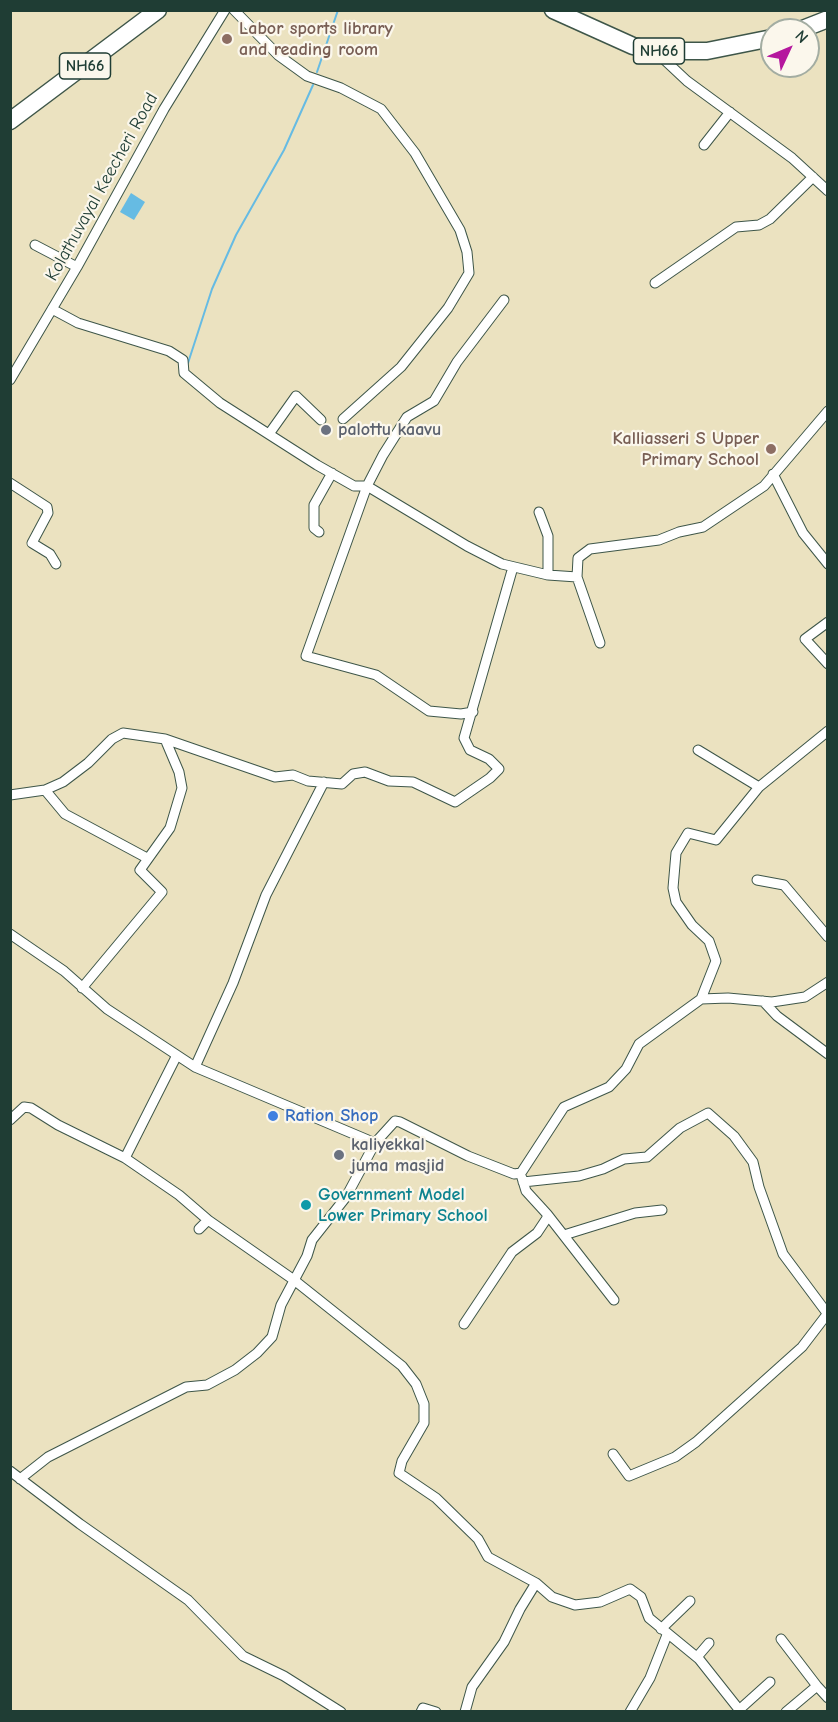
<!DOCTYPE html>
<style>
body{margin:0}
#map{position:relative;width:838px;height:1722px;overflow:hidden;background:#ebe2c0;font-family:"Comic Neue",sans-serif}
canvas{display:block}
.frame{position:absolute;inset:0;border:12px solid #1f3d34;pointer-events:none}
.north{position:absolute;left:760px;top:18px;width:60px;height:60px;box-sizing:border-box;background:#fbf7ec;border:2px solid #a3ada2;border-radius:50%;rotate:46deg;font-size:16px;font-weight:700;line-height:24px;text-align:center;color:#1f3d34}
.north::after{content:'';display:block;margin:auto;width:21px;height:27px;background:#b5179e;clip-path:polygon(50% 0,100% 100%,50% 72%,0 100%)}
</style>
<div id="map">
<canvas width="838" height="1722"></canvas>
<div class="frame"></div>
<div class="north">N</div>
</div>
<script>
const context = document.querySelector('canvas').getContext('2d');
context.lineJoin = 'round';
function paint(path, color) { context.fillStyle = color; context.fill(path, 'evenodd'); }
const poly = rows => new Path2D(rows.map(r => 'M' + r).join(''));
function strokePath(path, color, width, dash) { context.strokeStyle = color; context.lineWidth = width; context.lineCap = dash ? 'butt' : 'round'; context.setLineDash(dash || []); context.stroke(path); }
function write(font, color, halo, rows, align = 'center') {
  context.font = font + ' "Comic Neue",sans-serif'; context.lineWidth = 4.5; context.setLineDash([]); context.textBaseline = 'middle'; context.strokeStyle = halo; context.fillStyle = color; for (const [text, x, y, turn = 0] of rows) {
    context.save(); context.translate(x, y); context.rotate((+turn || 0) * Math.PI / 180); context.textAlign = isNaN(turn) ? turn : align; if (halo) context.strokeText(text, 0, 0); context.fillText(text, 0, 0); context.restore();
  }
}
paint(poly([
 [131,193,145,202,134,220,120,212]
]), '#66bbe3');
strokePath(poly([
 [317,72,338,10],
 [188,363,212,289,236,235,284,150,313,85]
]), '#66bbe3', 2);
const street = poly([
 [234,10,278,55,307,76,341,88,381,109,415,153,460,230,467,252,469,273,448,308,401,367,343,419],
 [655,51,687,81,792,158,828,191],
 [704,145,730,112],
 [35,245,77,267],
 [655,283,736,227,759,225,770,219,813,177],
 [52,309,78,323,169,351,183,360,184,373,220,403,317,465,354,486,367,486,467,546,502,564,548,575,577,577,578,558,590,549,659,540,679,532,703,527,764,486,828,411],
 [10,380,77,267,164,109,225,10],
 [269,434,296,396,321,420],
 [773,474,803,533,828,564],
 [10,483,47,507,48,513,32,543,50,554,56,564],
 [539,512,548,536,548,575],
 [319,532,314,528,314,505,332,473],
 [577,577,600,643],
 [828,622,805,639,828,664],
 [473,712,461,714,429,711,376,675,306,656,367,486,383,455,407,417,434,401,457,362,504,300],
 [698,750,759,787,716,840,688,833,676,853,673,888,676,902,692,925,709,941,716,961,701,999],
 [759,787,828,731],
 [45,790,65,814,147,858],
 [10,795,45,790,63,782,88,763,112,739,123,733,165,739,275,777,293,775,308,781,342,784,353,774,365,772,389,781,413,782,455,802,490,778,499,769,489,759,470,750,464,738,513,567],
 [757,880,784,885,828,937],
 [10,934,64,971,107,1009,195,1067,375,1143,395,1121,400,1122,468,1156,514,1174,521,1173,564,1107,609,1087,626,1069,639,1044,701,999,728,998,772,1002,805,997,828,982],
 [82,988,162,892,140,870,170,828,182,788,179,772,165,739],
 [763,1001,777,1016,828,1054],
 [176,1057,125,1158,179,1195,208,1220,199,1229],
 [195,1067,233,983,266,895,324,782],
 [10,1120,24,1107,31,1108,58,1125,125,1158],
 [523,1182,579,1176,603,1169,624,1159,647,1157,680,1128,708,1113,734,1136,753,1162,759,1187,783,1254,827,1313],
 [547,1214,614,1300],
 [208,1220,294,1280,402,1366,416,1384,424,1404,424,1423,402,1461,399,1473,436,1498,478,1539,488,1557,536,1583],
 [564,1235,635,1213,662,1210],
 [464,1324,512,1252,537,1233,547,1218,547,1214,526,1191,522,1178],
 [613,1454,629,1476,675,1457,696,1442,802,1347,828,1313],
 [10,1471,80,1524,188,1600,243,1656,284,1676,341,1712],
 [20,1479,48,1457,186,1387,207,1385,235,1370,257,1353,272,1337,281,1305,307,1256,312,1240,346,1197,375,1143],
 [661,1629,690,1601],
 [781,1639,817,1686],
 [697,1657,709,1643],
 [740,1709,770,1682],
 [421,1712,423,1708,436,1712],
 [465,1712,472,1687,504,1642,520,1609,536,1583,552,1597,575,1605,600,1602,630,1589,641,1597,649,1618,699,1659,741,1712],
 [630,1712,650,1678,667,1635],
 [786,1712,817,1686,828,1698]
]);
const highway = poly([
 [553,10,633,46,655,51,707,51,772,38],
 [800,30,828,19],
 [10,121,158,10]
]);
strokePath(street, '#3e5649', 11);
strokePath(highway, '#3e5649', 19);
strokePath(street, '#fff', 9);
strokePath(highway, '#fff', 16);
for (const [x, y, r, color] of [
 [227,39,6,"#8d6e63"],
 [326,430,6,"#6b7280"],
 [771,449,6,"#8d6e63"],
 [273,1116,6,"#3f7fe0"],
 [339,1155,6,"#6b7280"],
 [306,1205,6,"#0f9aa8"]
]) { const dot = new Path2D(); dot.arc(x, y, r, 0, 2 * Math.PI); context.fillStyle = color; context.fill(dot); strokePath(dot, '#fbf7ec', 2); }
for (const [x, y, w] of [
 [659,51,51],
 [85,66,51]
]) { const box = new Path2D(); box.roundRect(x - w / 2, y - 13, w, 26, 4.5); context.fillStyle = '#fbf7ec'; context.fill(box); strokePath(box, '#1f3d34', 1.5); }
write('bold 16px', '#1f3d34', null, [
 ["NH66",659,51],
 ["NH66",85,66]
]);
write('bold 18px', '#785e54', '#fbf7ec', [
 ["Labor sports library",239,29],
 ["and reading room",239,50],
 ["Kalliasseri S Upper",759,439,"right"],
 ["Primary School",759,460,"right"]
], 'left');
write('18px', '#1f3d34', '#fbf7ec', [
 ["Kolathuvayal Keecheri Road",102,187,-61]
]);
write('bold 18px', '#5b616d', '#fbf7ec', [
 ["palottu kaavu",338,430],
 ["kaliyekkal",351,1145],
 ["juma masjid",351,1166]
], 'left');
write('bold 18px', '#366cbe', '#fbf7ec', [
 ["Ration Shop",285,1116]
], 'left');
write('bold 18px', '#0d838f', '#fbf7ec', [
 ["Government Model",318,1195],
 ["Lower Primary School",318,1216]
], 'left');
</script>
